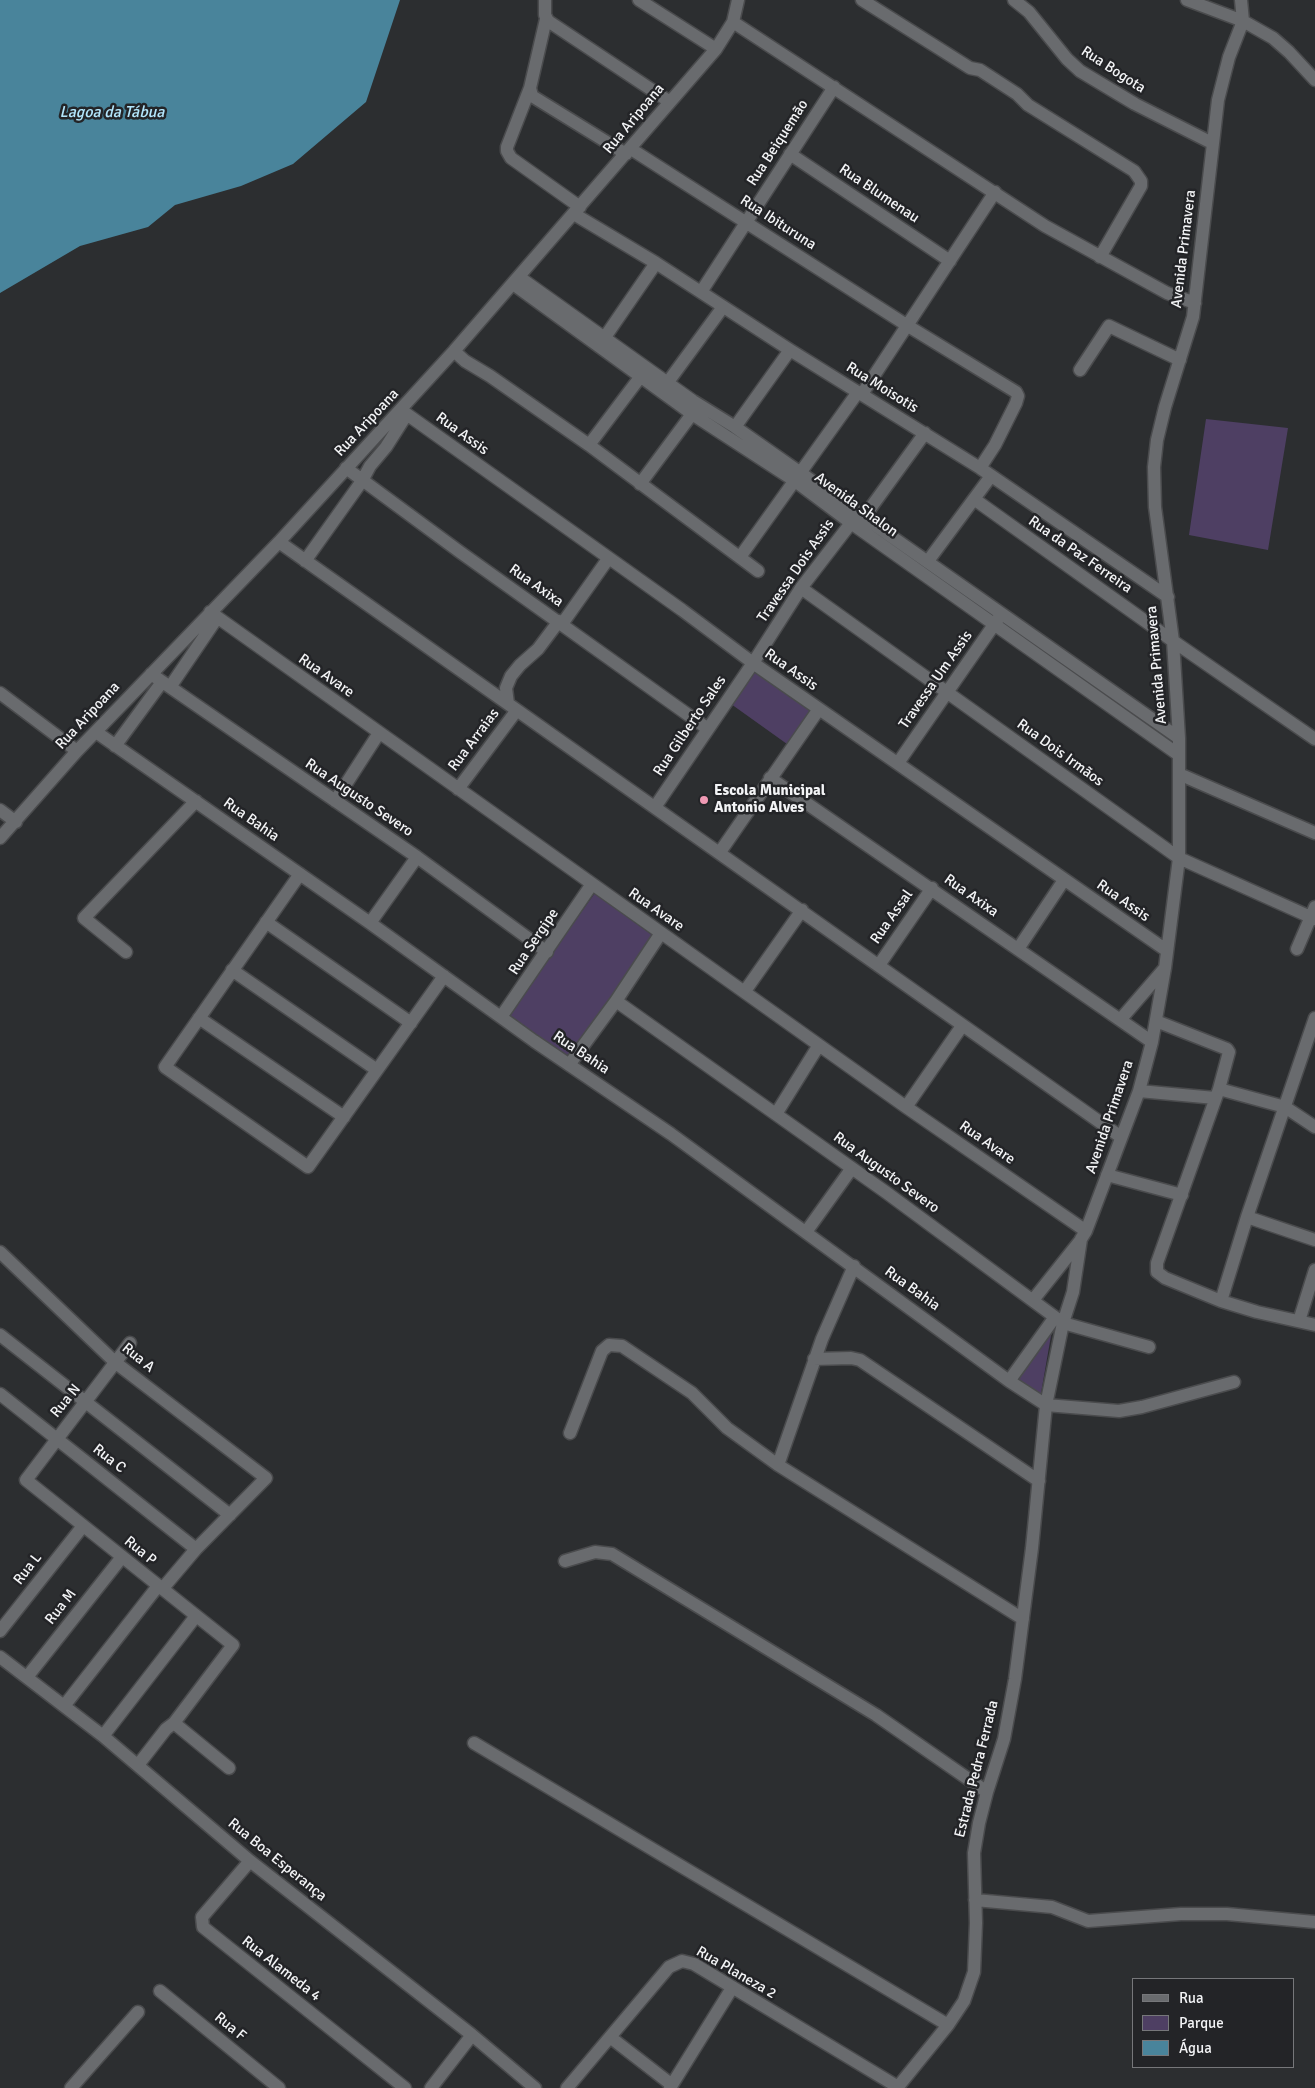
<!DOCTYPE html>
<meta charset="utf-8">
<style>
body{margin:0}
#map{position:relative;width:1315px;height:2088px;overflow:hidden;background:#2c2e30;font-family:Signika,sans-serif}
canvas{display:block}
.legend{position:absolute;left:1132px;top:1978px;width:162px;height:90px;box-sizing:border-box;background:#232427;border:1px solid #76777a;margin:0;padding:6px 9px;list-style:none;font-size:15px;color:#f3f4f6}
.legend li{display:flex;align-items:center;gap:10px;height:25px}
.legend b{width:25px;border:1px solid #76777a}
</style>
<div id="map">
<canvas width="1315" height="2088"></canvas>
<ul class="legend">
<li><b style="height:6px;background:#696b6e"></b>Rua</li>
<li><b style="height:14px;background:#4e3f63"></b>Parque</li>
<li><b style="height:14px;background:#49849b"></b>Água</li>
</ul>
</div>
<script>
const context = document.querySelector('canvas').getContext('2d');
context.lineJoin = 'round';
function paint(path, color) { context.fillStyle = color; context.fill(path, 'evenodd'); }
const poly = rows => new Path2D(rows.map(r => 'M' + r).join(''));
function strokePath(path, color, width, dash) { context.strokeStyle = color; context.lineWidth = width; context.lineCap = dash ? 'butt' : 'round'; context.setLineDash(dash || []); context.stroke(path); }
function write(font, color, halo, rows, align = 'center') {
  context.font = font + ' Signika,sans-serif'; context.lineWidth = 5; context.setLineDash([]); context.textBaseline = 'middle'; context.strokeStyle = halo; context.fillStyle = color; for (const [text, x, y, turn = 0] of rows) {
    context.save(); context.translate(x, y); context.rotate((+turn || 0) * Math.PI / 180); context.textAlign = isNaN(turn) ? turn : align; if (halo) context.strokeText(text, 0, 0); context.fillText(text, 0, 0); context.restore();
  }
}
paint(poly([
 [1206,419,1288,428,1268,550,1189,535],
 [755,671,809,708,810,713,787,744,731,704],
 [595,893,656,938,569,1058,508,1014],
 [1052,1330,1040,1399,1015,1381]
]), '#4e3f63');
paint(poly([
 [0,0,400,0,366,102,293,164,241,186,175,205,148,227,80,246,0,293]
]), '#49849b');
const minor = poly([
 [545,0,545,15,548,21,670,102],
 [639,0,716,49],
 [862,0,970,68,980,70,1017,94,1028,105,1134,171,1141,181,1141,186,1100,257],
 [1014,0,1029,12,1067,59,1080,71,1135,104,1212,143],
 [1187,0,1243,21,1273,38,1289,52,1315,80],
 [546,19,530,88,532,96,626,154],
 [733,22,1045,226,1167,293,1195,303],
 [530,88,507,147,507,151,511,158,580,207],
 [631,149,908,326,1016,392,1018,396,1016,403,995,445,980,468],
 [790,154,950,261],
 [574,214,656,263,790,350,980,468,1168,597],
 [519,277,693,401,735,427,1179,738],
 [513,284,692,414,795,481,851,523,1179,755],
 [701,292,834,87],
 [605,337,656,263],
 [454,351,465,361,490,376,589,445,758,571],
 [1080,370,1109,326,1180,360],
 [668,382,723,307],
 [862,394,995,192],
 [401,410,682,610,753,663,1166,950],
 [735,427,790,350],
 [589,445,641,376],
 [346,468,460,552,708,729],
 [640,484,692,414,691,406],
 [974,499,1173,641,1315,739],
 [279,542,1121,1137],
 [740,557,858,392],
 [305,561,362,481,370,466,386,447,407,414],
 [928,561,991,476],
 [801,588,1179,858,1315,919],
 [210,612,906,1107,1086,1231],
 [562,624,608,559],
 [151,674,417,857,547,952],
 [170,687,217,618],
 [0,693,77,751],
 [508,704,506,688,511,676,520,665,538,649,559,621],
 [96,732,370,923,534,1041,671,1134,1009,1381,1046,1405,1119,1411,1142,1407,1234,1382],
 [115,746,162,682],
 [898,763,998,619],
 [1179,774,1315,833],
 [770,778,1152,1042],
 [458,789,517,710],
 [335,801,379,733],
 [655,807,753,663,801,588,851,523,856,518,864,517,925,433],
 [0,810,16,822],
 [0,838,77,751,279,542,454,351,716,49,733,22,738,0],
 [720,852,819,709],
 [300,874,165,1067,308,1167,444,976],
 [266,922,411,1023],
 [370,923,417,857],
 [1018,949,1064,880],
 [1297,949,1315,907],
 [126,952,84,918,196,801],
 [879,965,932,888],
 [232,970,377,1070],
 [745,991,802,910],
 [616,1001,887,1193,1063,1323,1149,1347],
 [501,1017,592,884],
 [199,1018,344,1117],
 [1120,1020,1165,968],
 [1156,1021,1227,1049,1229,1052,1219,1089,1157,1263,1157,1272,1165,1278,1221,1301,1257,1312,1315,1325],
 [569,1065,616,1001,661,933],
 [1219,1089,1285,1107,1315,1127],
 [1139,1091,1215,1098],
 [906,1107,962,1026],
 [776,1114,819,1045],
 [1107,1175,1182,1195],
 [1247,1217,1315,1240],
 [806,1232,852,1168],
 [0,1252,116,1363,266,1478,196,1549,163,1588],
 [1033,1300,1080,1241],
 [1221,1301,1247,1217,1315,1018],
 [1299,1321,1315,1270],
 [0,1335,230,1515],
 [130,1343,26,1480,233,1645,174,1723,166,1729,138,1765],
 [814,1359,851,1358,860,1360,1039,1481],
 [1009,1381,1055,1317],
 [0,1394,196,1549],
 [570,1433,602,1351,609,1345,622,1346,692,1393,727,1428,778,1465,1023,1619],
 [778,1465,822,1339,854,1266],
 [565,1561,595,1552,612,1554,876,1715,987,1792],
 [0,1631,83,1526],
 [0,1657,103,1736,250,1861,472,2035,535,2088],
 [27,1677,122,1557],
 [64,1706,158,1586],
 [174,1723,229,1768],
 [103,1736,196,1616],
 [474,1743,948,2025],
 [250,1861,202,1917,203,1927,405,2088],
 [975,1900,1052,1907,1088,1921,1181,1914,1227,1914,1315,1922],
 [160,1991,279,2088],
 [610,2037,672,2085],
 [71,2088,138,2012],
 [431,2088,472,2035],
 [567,2088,669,1967,682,1961,694,1964,898,2087],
 [670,2088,732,1988],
 [897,2088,948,2025,964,2001,974,1972,976,1923,974,1853,979,1823,987,1792,1004,1739,1015,1679,1032,1548,1046,1405,1063,1323,1073,1292,1081,1239,1086,1231,1139,1091,1152,1042,1165,968,1179,858,1179,738,1173,641,1155,507,1154,467,1157,440,1165,407,1193,317,1218,100,1229,57,1243,21,1241,0]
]);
strokePath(minor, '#4a4b4d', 15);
strokePath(minor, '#696b6e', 12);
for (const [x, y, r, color] of [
 [704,800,5,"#f09ab4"]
]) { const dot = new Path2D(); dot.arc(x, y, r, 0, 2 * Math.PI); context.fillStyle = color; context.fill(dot); strokePath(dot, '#232427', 2); }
write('15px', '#f3f4f6', '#232427', [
 ["Rua Bogota",1113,70,33],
 ["Rua Aripoana",634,119,-50],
 ["Rua Beiquemão",778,143,-57],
 ["Rua Blumenau",879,194,34],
 ["Rua Ibituruna",778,223,33],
 ["Avenida Primavera",1184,249,-83],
 ["Rua Moisotis",882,388,32],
 ["Rua Aripoana",367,423,-47],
 ["Rua Assis",462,434,36],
 ["Avenida Shalon",856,505,36],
 ["Rua da Paz Ferreira",1080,555,35],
 ["Travessa Dois Assis",796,571,-55],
 ["Rua Axixa",536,586,35],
 ["Avenida Primavera",1157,665,-95],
 ["Rua Assis",791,670,35],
 ["Rua Avare",326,676,35],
 ["Travessa Um Assis",936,680,-55],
 ["Rua Aripoana",88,716,-47],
 ["Rua Gilberto Sales",690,726,-56],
 ["Rua Arraias",474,740,-53],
 ["Rua Dois Irmãos",1060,753,36],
 ["Rua Augusto Severo",359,798,34],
 ["Rua Bahia",251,820,35],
 ["Rua Axixa",971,896,35],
 ["Rua Assis",1123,901,35],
 ["Rua Avare",656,910,35],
 ["Rua Assal",892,917,-55],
 ["Rua Sergipe",534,942,-56],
 ["Rua Bahia",581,1053,34],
 ["Avenida Primavera",1110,1117,-71],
 ["Rua Avare",987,1143,35],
 ["Rua Augusto Severo",886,1173,36],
 ["Rua Bahia",912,1289,36],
 ["Rua A",138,1358,39],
 ["Rua N",66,1401,-51],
 ["Rua C",109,1459,38],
 ["Rua P",140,1551,39],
 ["Rua L",28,1569,-52],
 ["Rua M",61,1607,-52],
 ["Estrada Pedra Ferrada",977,1769,-76],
 ["Rua Boa Esperança",277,1860,39],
 ["Rua Alameda 4",281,1969,38],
 ["Rua Planeza 2",736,1973,30],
 ["Rua F",230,2027,39]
]);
write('bold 15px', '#f3f4f6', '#232427', [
 ["Escola Municipal",714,791],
 ["Antonio Alves",714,808]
], 'left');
write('italic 16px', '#b3e6fc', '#232427', [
 ["Lagoa da Tábua",112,113]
]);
</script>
